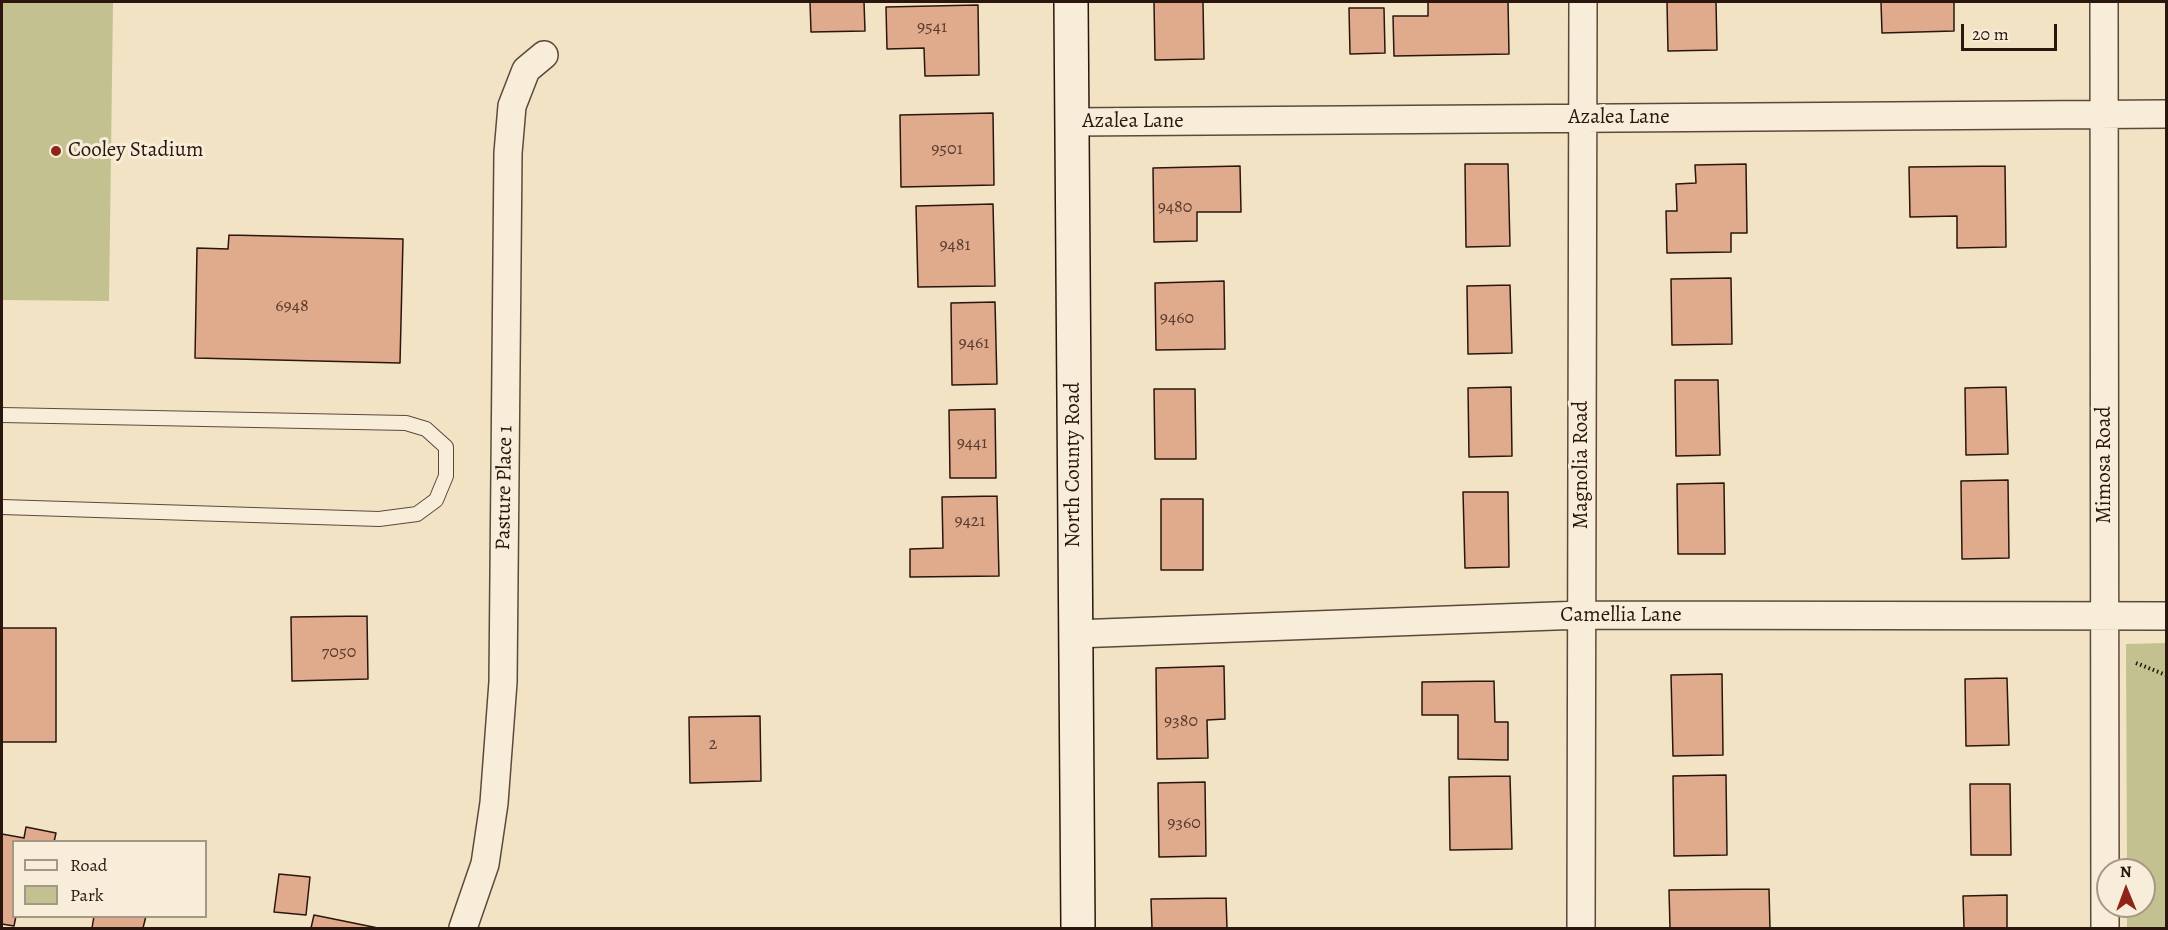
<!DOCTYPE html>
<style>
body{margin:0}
#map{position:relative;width:2168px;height:930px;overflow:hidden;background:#f2e3c5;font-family:Alegreya,serif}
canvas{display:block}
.frame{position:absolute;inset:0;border:3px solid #2b160e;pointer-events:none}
.legend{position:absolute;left:12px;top:840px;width:195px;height:78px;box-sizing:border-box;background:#f7edd9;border:2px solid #a59788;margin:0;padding:8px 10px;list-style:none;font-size:18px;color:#2b160e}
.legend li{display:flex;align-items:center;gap:12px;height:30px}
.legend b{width:30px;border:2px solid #a59788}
.north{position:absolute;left:2096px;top:858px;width:60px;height:60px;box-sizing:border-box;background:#f7edd9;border:2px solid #a59788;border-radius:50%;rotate:359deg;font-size:16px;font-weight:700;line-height:24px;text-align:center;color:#2b160e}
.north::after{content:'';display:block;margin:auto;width:21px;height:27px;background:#8f2418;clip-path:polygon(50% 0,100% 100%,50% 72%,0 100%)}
.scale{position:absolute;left:1961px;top:24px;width:96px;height:27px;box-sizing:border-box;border:3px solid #2b160e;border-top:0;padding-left:8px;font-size:18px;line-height:21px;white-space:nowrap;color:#2b160e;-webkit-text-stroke:4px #f7edd9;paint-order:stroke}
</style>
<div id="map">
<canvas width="2168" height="930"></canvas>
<div class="frame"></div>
<ul class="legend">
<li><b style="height:8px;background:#f7edd9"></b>Road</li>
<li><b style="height:16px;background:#c2c18f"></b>Park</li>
</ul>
<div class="north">N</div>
<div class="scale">20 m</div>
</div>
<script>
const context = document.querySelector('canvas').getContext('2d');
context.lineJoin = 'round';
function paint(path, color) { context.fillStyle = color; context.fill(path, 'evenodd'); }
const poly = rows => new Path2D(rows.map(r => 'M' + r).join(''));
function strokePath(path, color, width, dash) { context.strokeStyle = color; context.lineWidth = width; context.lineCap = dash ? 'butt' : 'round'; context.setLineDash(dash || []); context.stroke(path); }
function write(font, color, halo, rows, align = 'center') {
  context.font = font + ' Alegreya,serif'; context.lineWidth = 6; context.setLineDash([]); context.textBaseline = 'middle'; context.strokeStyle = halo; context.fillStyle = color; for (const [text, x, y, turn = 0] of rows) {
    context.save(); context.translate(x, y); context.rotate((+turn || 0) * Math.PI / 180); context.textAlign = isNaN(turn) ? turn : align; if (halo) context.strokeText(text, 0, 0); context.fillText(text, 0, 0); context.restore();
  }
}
paint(poly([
 [2,2,113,2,109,301,2,300],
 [2166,643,2166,928,2127,928,2127,906,2144,906,2144,870,2127,870,2126,644]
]), '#c2c18f');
const building = poly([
 [810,2,864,2,865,31,811,32,810,2],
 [1154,2,1203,2,1204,59,1155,60,1154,2],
 [1428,2,1508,2,1509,54,1394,56,1393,16,1428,16,1428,2],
 [1667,2,1716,2,1717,50,1668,51,1667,2],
 [1881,2,1954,2,1954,31,1882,33,1881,2],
 [978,5,979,75,925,76,924,48,887,49,886,7,978,5],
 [1349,8,1384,8,1385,53,1350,54,1349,8],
 [993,113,994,185,901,187,900,115,993,113],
 [1465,164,1508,164,1510,246,1466,247,1465,164],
 [1746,164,1747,233,1731,233,1731,252,1667,253,1666,211,1677,211,1676,184,1696,183,1695,165,1746,164],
 [1240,166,1241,212,1197,212,1197,241,1154,242,1153,168,1240,166],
 [2005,166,2006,247,1957,248,1957,216,1910,217,1909,167,2005,166],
 [993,204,995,286,918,287,916,206,993,204],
 [229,235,403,239,400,363,195,358,197,248,228,249,229,235],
 [1731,278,1732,344,1672,345,1671,279,1731,278],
 [1224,281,1225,349,1156,350,1155,283,1224,281],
 [1510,285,1512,353,1468,354,1467,286,1510,285],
 [995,302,997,384,952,385,951,303,995,302],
 [1675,380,1718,380,1720,455,1676,456,1675,380],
 [1511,387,1512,456,1469,457,1468,388,1511,387],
 [2006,387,2008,454,1966,455,1965,388,2006,387],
 [1154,389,1195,389,1196,459,1155,459,1154,389],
 [995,409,996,478,950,478,949,410,995,409],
 [2008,480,2009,558,1962,559,1961,481,2008,480],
 [1724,483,1725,554,1678,554,1677,484,1724,483],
 [1463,492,1508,492,1509,567,1465,568,1463,492],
 [997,496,999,576,910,577,910,549,943,548,942,497,997,496],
 [1161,499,1203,499,1203,570,1161,570,1161,499],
 [367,616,368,679,292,681,291,617,367,616],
 [2,628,56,628,56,742,2,742,2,628],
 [1224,666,1225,719,1207,720,1208,758,1157,759,1156,668,1224,666],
 [1722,674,1723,755,1673,756,1671,675,1722,674],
 [2007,678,2009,745,1966,746,1965,679,2007,678],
 [1494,681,1495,722,1508,722,1508,760,1458,759,1458,715,1422,715,1422,682,1494,681],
 [760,716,761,781,690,783,689,717,760,716],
 [1726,775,1727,855,1674,856,1673,776,1726,775],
 [1510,776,1512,849,1450,850,1449,777,1510,776],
 [1205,782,1206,856,1159,857,1158,783,1205,782],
 [1970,784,2010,784,2011,855,1971,855,1970,784],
 [26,827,56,833,54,842,14,842,14,916,16,916,14,926,2,924,2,834,24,838,26,827],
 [279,874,310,877,306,915,274,912,279,874],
 [1769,889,1770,928,1670,928,1669,890,1769,889],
 [2007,895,2007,928,1964,928,1963,896,2007,895],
 [1226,898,1227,928,1152,928,1151,899,1226,898],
 [314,915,378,928,311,928,314,915],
 [94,916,146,916,143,928,92,928,94,916]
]);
paint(building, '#e0aa8c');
strokePath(building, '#2b160e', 1.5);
const lane = poly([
 [2,415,406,423,426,429,446,447,446,476,436,500,417,514,379,519,2,507]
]);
const street = poly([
 [2104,2,2105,928],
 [1071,122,2166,114],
 [1075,634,1581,615,2166,616],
 [463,928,485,864,494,803,503,682,508,153,512,106,526,70,544,55],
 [1581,928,1583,2]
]);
const secondary = poly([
 [1071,2,1078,928]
]);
strokePath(lane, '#5d493c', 16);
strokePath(street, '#5d493c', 30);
strokePath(secondary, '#2b160e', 36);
strokePath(poly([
 [2136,663,2166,675]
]), '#2b160e', 4, [1.5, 3]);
strokePath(lane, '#f7edd9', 14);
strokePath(street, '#f7edd9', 27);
strokePath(secondary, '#f7edd9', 33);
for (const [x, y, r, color] of [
 [56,151,6,"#8f2418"]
]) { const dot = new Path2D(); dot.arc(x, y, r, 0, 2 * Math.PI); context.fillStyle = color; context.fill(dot); strokePath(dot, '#f7edd9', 2); }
write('18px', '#583b2e', null, [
 ["9541",932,28],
 ["9501",947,150],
 ["9480",1175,208],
 ["9481",955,246],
 ["6948",292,307],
 ["9460",1177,319],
 ["9461",974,344],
 ["9441",972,444],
 ["9421",970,522],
 ["7050",339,653],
 ["9380",1181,722],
 ["2",713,745],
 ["9360",1184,824]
]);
write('21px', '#2b160e', '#f7edd9', [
 ["Azalea Lane",1619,118],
 ["Azalea Lane",1133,122],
 ["North County Road",1074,465,-90],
 ["Magnolia Road",1582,465,-90],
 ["Mimosa Road",2105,465,-90],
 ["Pasture Place 1",505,488,-89],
 ["Camellia Lane",1621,616]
]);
write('21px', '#2b160e', '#f7edd9', [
 ["Cooley Stadium",68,151]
], 'left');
</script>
